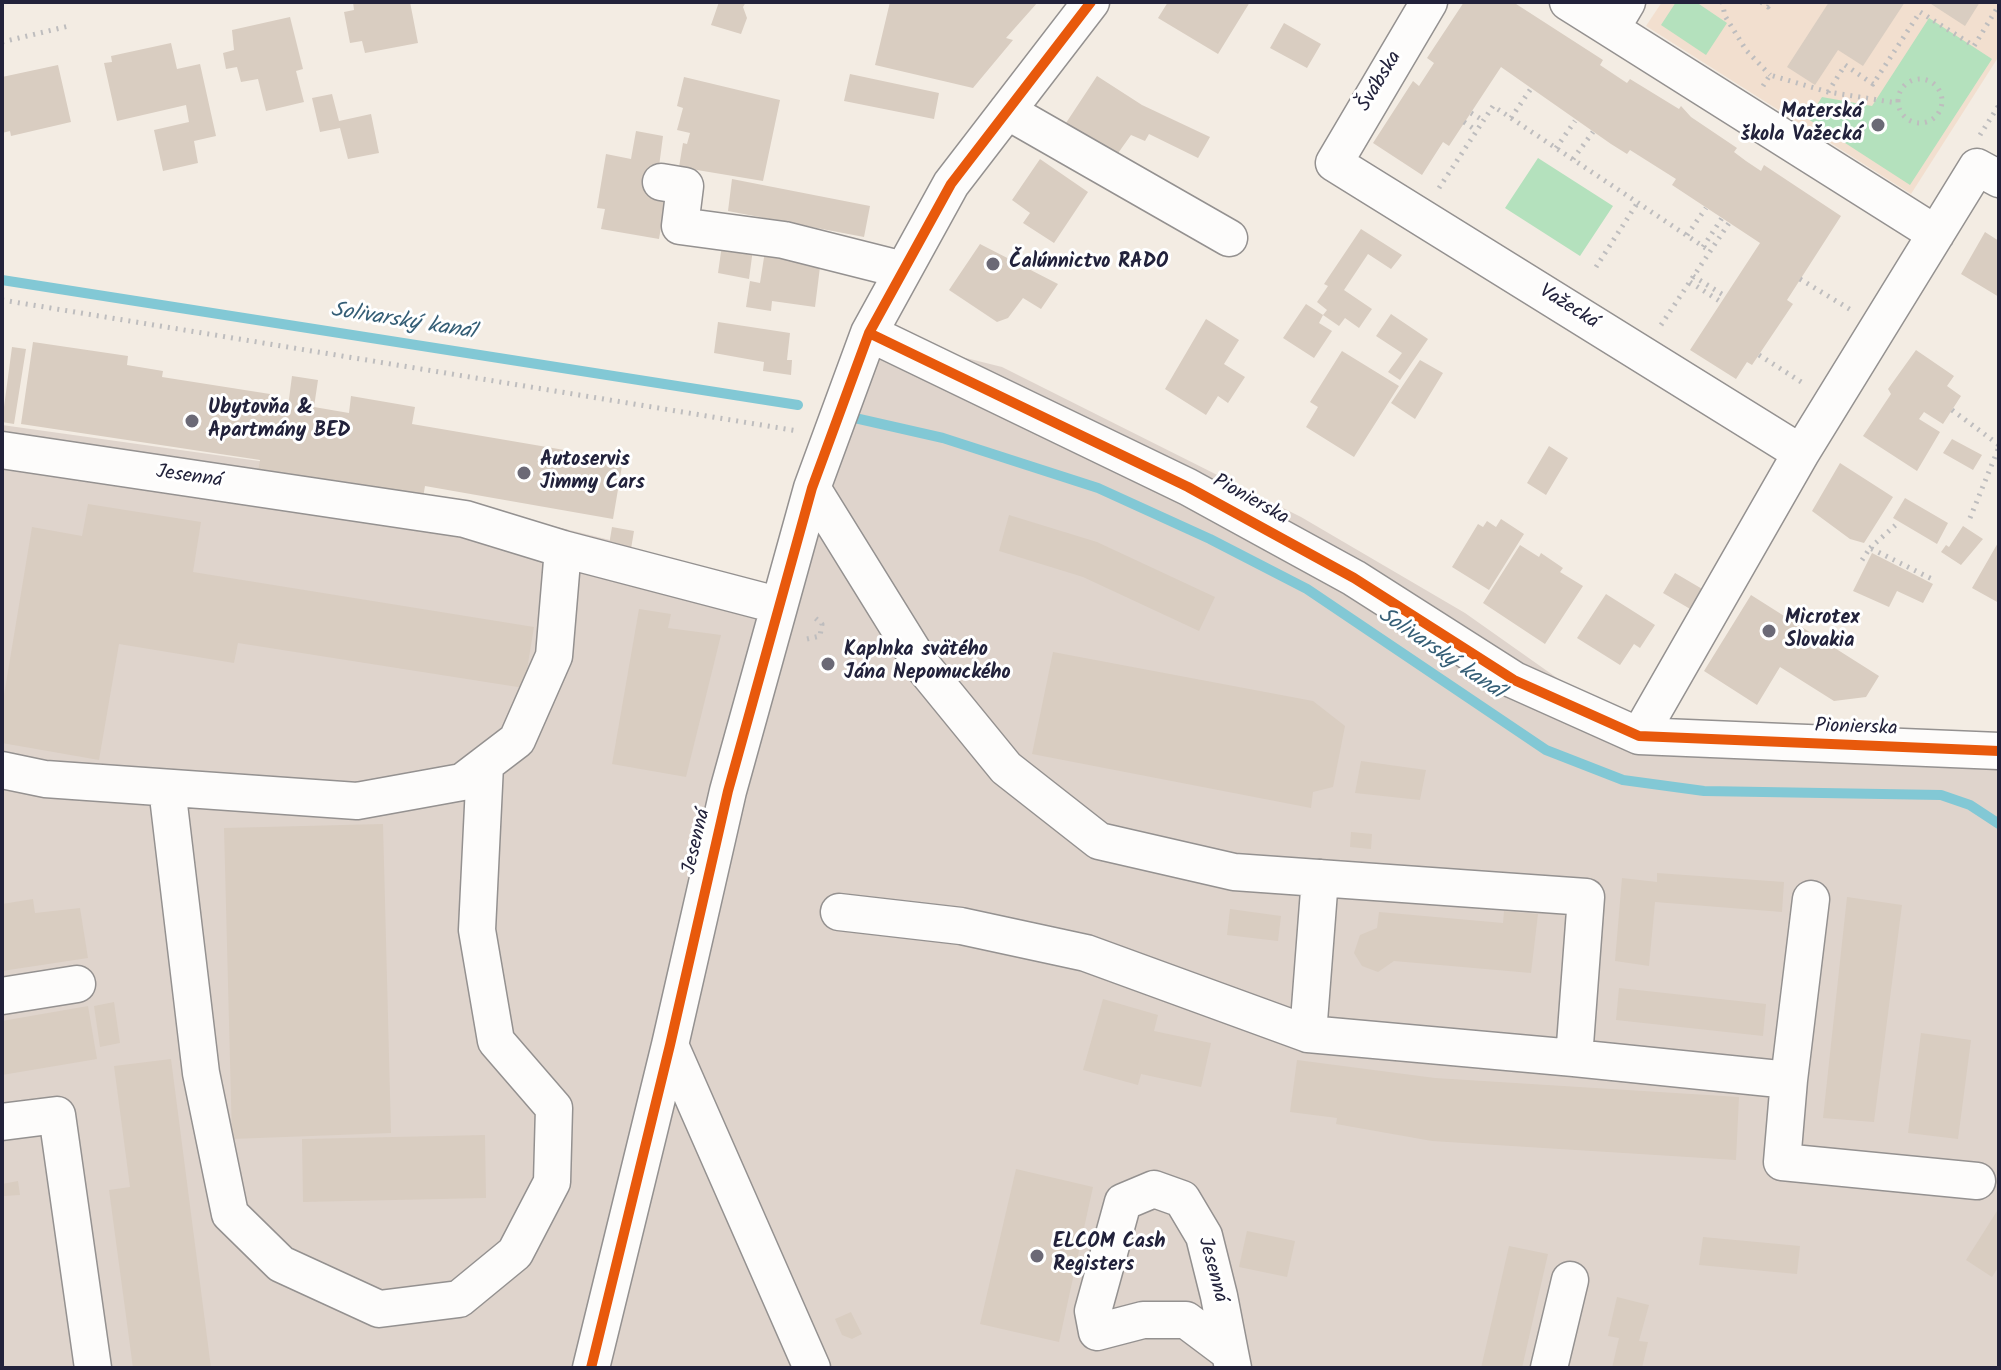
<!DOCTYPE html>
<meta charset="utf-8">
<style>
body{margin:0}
#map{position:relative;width:2001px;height:1370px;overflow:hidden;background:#f3ece3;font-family:Kalam,sans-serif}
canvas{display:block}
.frame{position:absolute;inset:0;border:4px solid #22223b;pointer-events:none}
</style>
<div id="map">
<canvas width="2001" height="1370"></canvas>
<div class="frame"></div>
</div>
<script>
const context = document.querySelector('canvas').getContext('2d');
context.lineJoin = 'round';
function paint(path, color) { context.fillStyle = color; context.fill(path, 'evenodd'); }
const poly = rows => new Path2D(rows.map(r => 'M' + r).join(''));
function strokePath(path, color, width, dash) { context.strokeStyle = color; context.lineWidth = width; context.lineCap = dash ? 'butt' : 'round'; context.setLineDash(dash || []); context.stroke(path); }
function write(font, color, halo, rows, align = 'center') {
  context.font = font + ' Kalam,sans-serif'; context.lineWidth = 6; context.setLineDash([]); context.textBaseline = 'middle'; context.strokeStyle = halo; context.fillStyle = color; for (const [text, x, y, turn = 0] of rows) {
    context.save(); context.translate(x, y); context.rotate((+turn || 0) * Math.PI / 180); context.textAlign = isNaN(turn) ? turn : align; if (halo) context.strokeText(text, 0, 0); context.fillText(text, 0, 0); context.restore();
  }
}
paint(poly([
 [1662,2,1999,2,1999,56,1911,194,1646,26]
]), '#f2dfcf');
paint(poly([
 [866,333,1002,367,1301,517,1465,613,1635,733,1999,738,1999,1368,2,1368,2,425,330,471,618,542,765,613]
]), '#dfd4cc');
paint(poly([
 [1676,2,1696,2,1727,23,1706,55,1661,25],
 [1929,18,1992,59,1910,185,1808,119,1822,97,1872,106],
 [1538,158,1613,206,1580,256,1505,208]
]), '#b4e1bd');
strokePath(poly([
 [2,280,798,405],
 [846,416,943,438,1098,488,1210,539,1307,589,1546,750,1623,780,1704,791,1941,795,1970,805,1999,824]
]), '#82c8d5', 10);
paint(poly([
 [353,2,410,2,418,43,365,53,362,41,350,43,344,12,354,10],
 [719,2,746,2,743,7,747,18,741,34,711,25],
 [890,2,1038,2,1006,38,1013,40,973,88,875,65],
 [1168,2,1250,2,1218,54,1158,18],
 [1464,2,1513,2,1603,60,1600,65,1627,83,1630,79,1679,109,1681,106,1691,117,1737,148,1734,152,1746,161,1761,171,1764,165,1767,167,1841,216,1787,300,1793,304,1752,365,1747,362,1736,379,1690,350,1760,243,1672,185,1676,179,1630,150,1627,154,1611,144,1501,67,1449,146,1443,142,1422,175,1373,143,1413,81,1419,86,1434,63,1427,58],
 [1829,2,1905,2,1863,66,1838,50,1815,85,1787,67],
 [1928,2,1980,2,1965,26],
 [290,17,303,69,296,71,304,102,266,111,258,79,241,82,237,67,226,69,223,53,234,50,232,30],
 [1284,23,1321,44,1307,68,1270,48],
 [171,43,177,69,200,64,216,136,194,141,198,163,163,171,154,130,189,122,186,105,117,121,104,63,112,62,111,56],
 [58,65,71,122,11,136,10,131,2,133,2,77],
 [850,74,939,93,934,119,844,101],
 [1097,76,1142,105,1210,137,1198,158,1149,134,1145,141,1131,135,1116,156,1066,123],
 [684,77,780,100,763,181,679,167,683,143,687,144,690,133,677,130,683,108,677,106],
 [332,94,339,121,371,114,379,153,348,159,340,128,320,132,312,98],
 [636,131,663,136,655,197,666,198,659,239,601,229,605,209,597,208,606,154,631,159],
 [1040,159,1088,192,1054,243,1023,223,1030,213,1012,200],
 [732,179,870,206,864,237,728,211],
 [1361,229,1402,255,1391,269,1368,254,1344,290,1372,309,1359,328,1345,318,1339,326,1323,315,1327,310,1317,302,1328,286,1324,284],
 [1985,232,1999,241,1999,297,1961,274],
 [980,244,1058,284,1041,309,1023,298,1008,318,997,322,949,290],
 [722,245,753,249,749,279,718,273],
 [765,251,821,259,815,307,772,301,771,311,746,307,750,281,760,283],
 [1306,304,1323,315,1319,323,1332,331,1314,358,1283,338],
 [1391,314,1428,339,1400,380,1388,372,1402,353,1376,336],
 [1206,319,1239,340,1224,364,1245,377,1228,403,1218,396,1206,415,1165,389],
 [718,322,790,333,787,360,792,360,791,375,763,371,764,362,714,353],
 [33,342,128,356,127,365,163,371,162,377,270,394,267,411,287,414,292,376,318,380,314,407,349,413,351,396,415,407,412,424,623,460,613,519,425,486,423,498,258,472,260,460,21,424],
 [12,347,26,349,14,424,2,422],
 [1916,350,1954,376,1947,386,1961,396,1943,424,1924,412,1919,419,1940,432,1917,471,1863,436,1891,394,1888,389],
 [1342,351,1399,386,1354,457,1306,427,1318,407,1310,402],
 [1420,360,1443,373,1415,419,1391,403],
 [1952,439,1982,455,1973,470,1943,453],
 [1549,446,1568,458,1546,495,1527,483],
 [1840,463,1893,497,1864,543,1850,539,1812,511],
 [1905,498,1948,523,1937,544,1893,518],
 [88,504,201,522,193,572,534,627,524,688,238,643,234,663,119,644,99,760,2,743,2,707,32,527,82,536],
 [1009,515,1097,542,1215,597,1199,631,1083,577,999,551],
 [1501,519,1524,534,1489,590,1452,567,1478,524,1483,527,1487,521,1496,527],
 [1963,526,1983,539,1961,565,1941,552,1946,545,1949,547],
 [612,527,634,531,631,549,609,545],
 [1999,541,1999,603,1972,588],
 [1520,545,1539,557,1541,553,1563,568,1560,572,1583,586,1545,644,1483,603],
 [1872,553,1933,584,1923,603,1897,591,1889,607,1853,591],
 [1675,573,1709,593,1697,613,1663,593],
 [1606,594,1655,625,1640,648,1634,644,1620,665,1577,638],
 [1751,595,1879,676,1866,697,1834,701,1780,667,1757,705,1704,671],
 [639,609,671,614,668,628,721,635,686,777,612,764],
 [1053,652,1313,701,1345,726,1333,787,1313,792,1311,808,1032,754],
 [1361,761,1426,770,1420,800,1355,793],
 [383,824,391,1133,232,1139,224,828],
 [1351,832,1372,834,1371,849,1350,847],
 [1657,873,1784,882,1782,912,1655,902,1649,966,1615,961,1622,878,1657,882],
 [1847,897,1902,905,1874,1122,1823,1118],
 [33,899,35,913,80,908,88,958,2,971,2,904],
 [1230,909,1281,916,1278,941,1227,935],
 [1504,911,1538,914,1531,973,1394,961,1378,972,1362,966,1354,953,1360,935,1377,928,1379,912,1503,923],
 [1619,988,1766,1004,1763,1036,1616,1020],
 [1103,999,1158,1015,1154,1031,1211,1043,1201,1087,1141,1074,1138,1085,1083,1070],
 [114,1002,120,1043,100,1047,94,1006],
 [88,1006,97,1059,2,1075,2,1021],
 [1921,1033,1971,1040,1958,1139,1908,1133],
 [171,1059,211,1368,133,1368,109,1190,130,1187,114,1066],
 [1297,1060,1435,1078,1739,1097,1736,1160,1432,1141,1336,1124,1337,1118,1290,1112],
 [485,1135,486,1198,303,1202,302,1139],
 [1016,1169,1093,1187,1059,1342,980,1324],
 [18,1181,20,1195,4,1196,2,1184],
 [1999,1208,1999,1266,1992,1277,1966,1260],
 [1247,1231,1295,1241,1287,1277,1239,1267],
 [1703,1237,1800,1246,1797,1274,1699,1265],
 [1509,1246,1548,1254,1522,1368,1481,1368],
 [1617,1297,1649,1305,1639,1341,1648,1342,1642,1368,1612,1368,1619,1338,1608,1336],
 [851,1312,862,1334,852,1339,842,1335,835,1319]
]), '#d9cdc1');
const minor = poly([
 [1429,2,1334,163,1801,453],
 [1568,2,1611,29,1627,2],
 [1611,29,1936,234],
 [1007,111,1229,238],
 [661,182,685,186,680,226,784,240,903,270],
 [869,333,1188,487,1354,578,1514,680,1639,736,1999,751],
 [2,450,465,519,563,549,777,605],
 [812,488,921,664,1006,768,1099,841,1234,872,1586,897,1574,1058,1308,1034,1086,953,961,926,839,912],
 [1639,736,1801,453,1977,167,1999,179],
 [2,770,45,779,357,801,462,782,517,740,554,656,563,549],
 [167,788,201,1073,230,1214,281,1264,379,1309,459,1299,515,1253,552,1182,554,1108,496,1041,477,930,485,765],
 [2,996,77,984],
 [1308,1034,1320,878],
 [670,1045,812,1368],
 [1574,1058,1789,1080,1811,899],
 [1789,1080,1782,1162,1977,1181],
 [2,1122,57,1115,93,1368],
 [1230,1353,1186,1320,1143,1320,1097,1332,1093,1311,1123,1202,1154,1189,1182,1199,1204,1236,1219,1296,1230,1353,1233,1368],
 [591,1368,670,1045,728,791,812,488,869,333,951,184,1091,2],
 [1549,1368,1570,1280]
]);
strokePath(minor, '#949190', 39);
strokePath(poly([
 [1722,2,1725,16,1746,50,1770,75],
 [1761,2,1768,7,1772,2],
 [2,42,69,26],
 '1898 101a22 22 0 1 1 44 0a22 22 0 1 1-44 0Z',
 [1763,86,1770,75,1828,92,1897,103],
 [1828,92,1845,65,1873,84,1920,12,1974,46,1999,5],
 [1471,113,1484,121],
 [1511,118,1532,87],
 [1464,122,1477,131],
 [1980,135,1999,105],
 [1556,148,1575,121],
 [1573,159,1593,132],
 [1439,188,1493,106,1710,251],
 [1687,235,1706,208],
 [1703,247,1722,218],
 [1596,267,1638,202],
 [1693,276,1725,296],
 [1800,279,1851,310],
 [1690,282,1721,302],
 [2,300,798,431],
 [1661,325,1729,223],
 [1759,355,1806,385],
 [1952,410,1999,445],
 [1970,518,1999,447],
 [1870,548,1899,522],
 [1862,560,1870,548,1934,580],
 [807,639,820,636,822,624,813,616]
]), '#bebdbe', 5, [2, 6]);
strokePath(minor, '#fdfcfb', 36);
strokePath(poly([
 [869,333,1188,487,1354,578,1514,680,1639,736,1999,751],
 [591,1368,670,1045,728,791,812,488,869,333,951,184,1091,2]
]), '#e8590c', 10);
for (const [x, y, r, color] of [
 [1878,125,8,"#6b6976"],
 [993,264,8,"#6b6976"],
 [192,421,8,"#6b6976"],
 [524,473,8,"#6b6976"],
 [1769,631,8,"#6b6976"],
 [828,664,8,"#6b6976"],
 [1037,1256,8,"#6b6976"]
]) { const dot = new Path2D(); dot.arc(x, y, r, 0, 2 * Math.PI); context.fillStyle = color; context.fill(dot); strokePath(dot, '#fff', 3); }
write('20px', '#22223b', '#fff', [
 ["Švábska",1381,82,-59],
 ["Važecká",1568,308,32],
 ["Jesenná",189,478,8],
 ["Pionierska",1250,501,29],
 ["Pionierska",1856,729,2],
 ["Jesenná",698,842,-77],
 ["Jesenná",1211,1270,75]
]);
write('bold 20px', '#22223b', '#fff', [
 ["Materská",1862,114,"right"],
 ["škola Važecká",1862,137,"right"],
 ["Čalúnnictvo RADO",1009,264],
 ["Ubytovňa &",208,410],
 ["Apartmány BED",208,433],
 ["Autoservis",540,462],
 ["Jimmy Cars",540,485],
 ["Microtex",1785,620],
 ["Slovakia",1785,643],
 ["Kaplnka svätého",844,652],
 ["Jána Nepomuckého",844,675],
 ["ELCOM Cash",1053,1244],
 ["Registers",1053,1267]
], 'left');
write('italic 22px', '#355e76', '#fff', [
 ["Solivarský kanál",403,323,9],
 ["Solivarský kanál",1440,655,34]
]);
</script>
